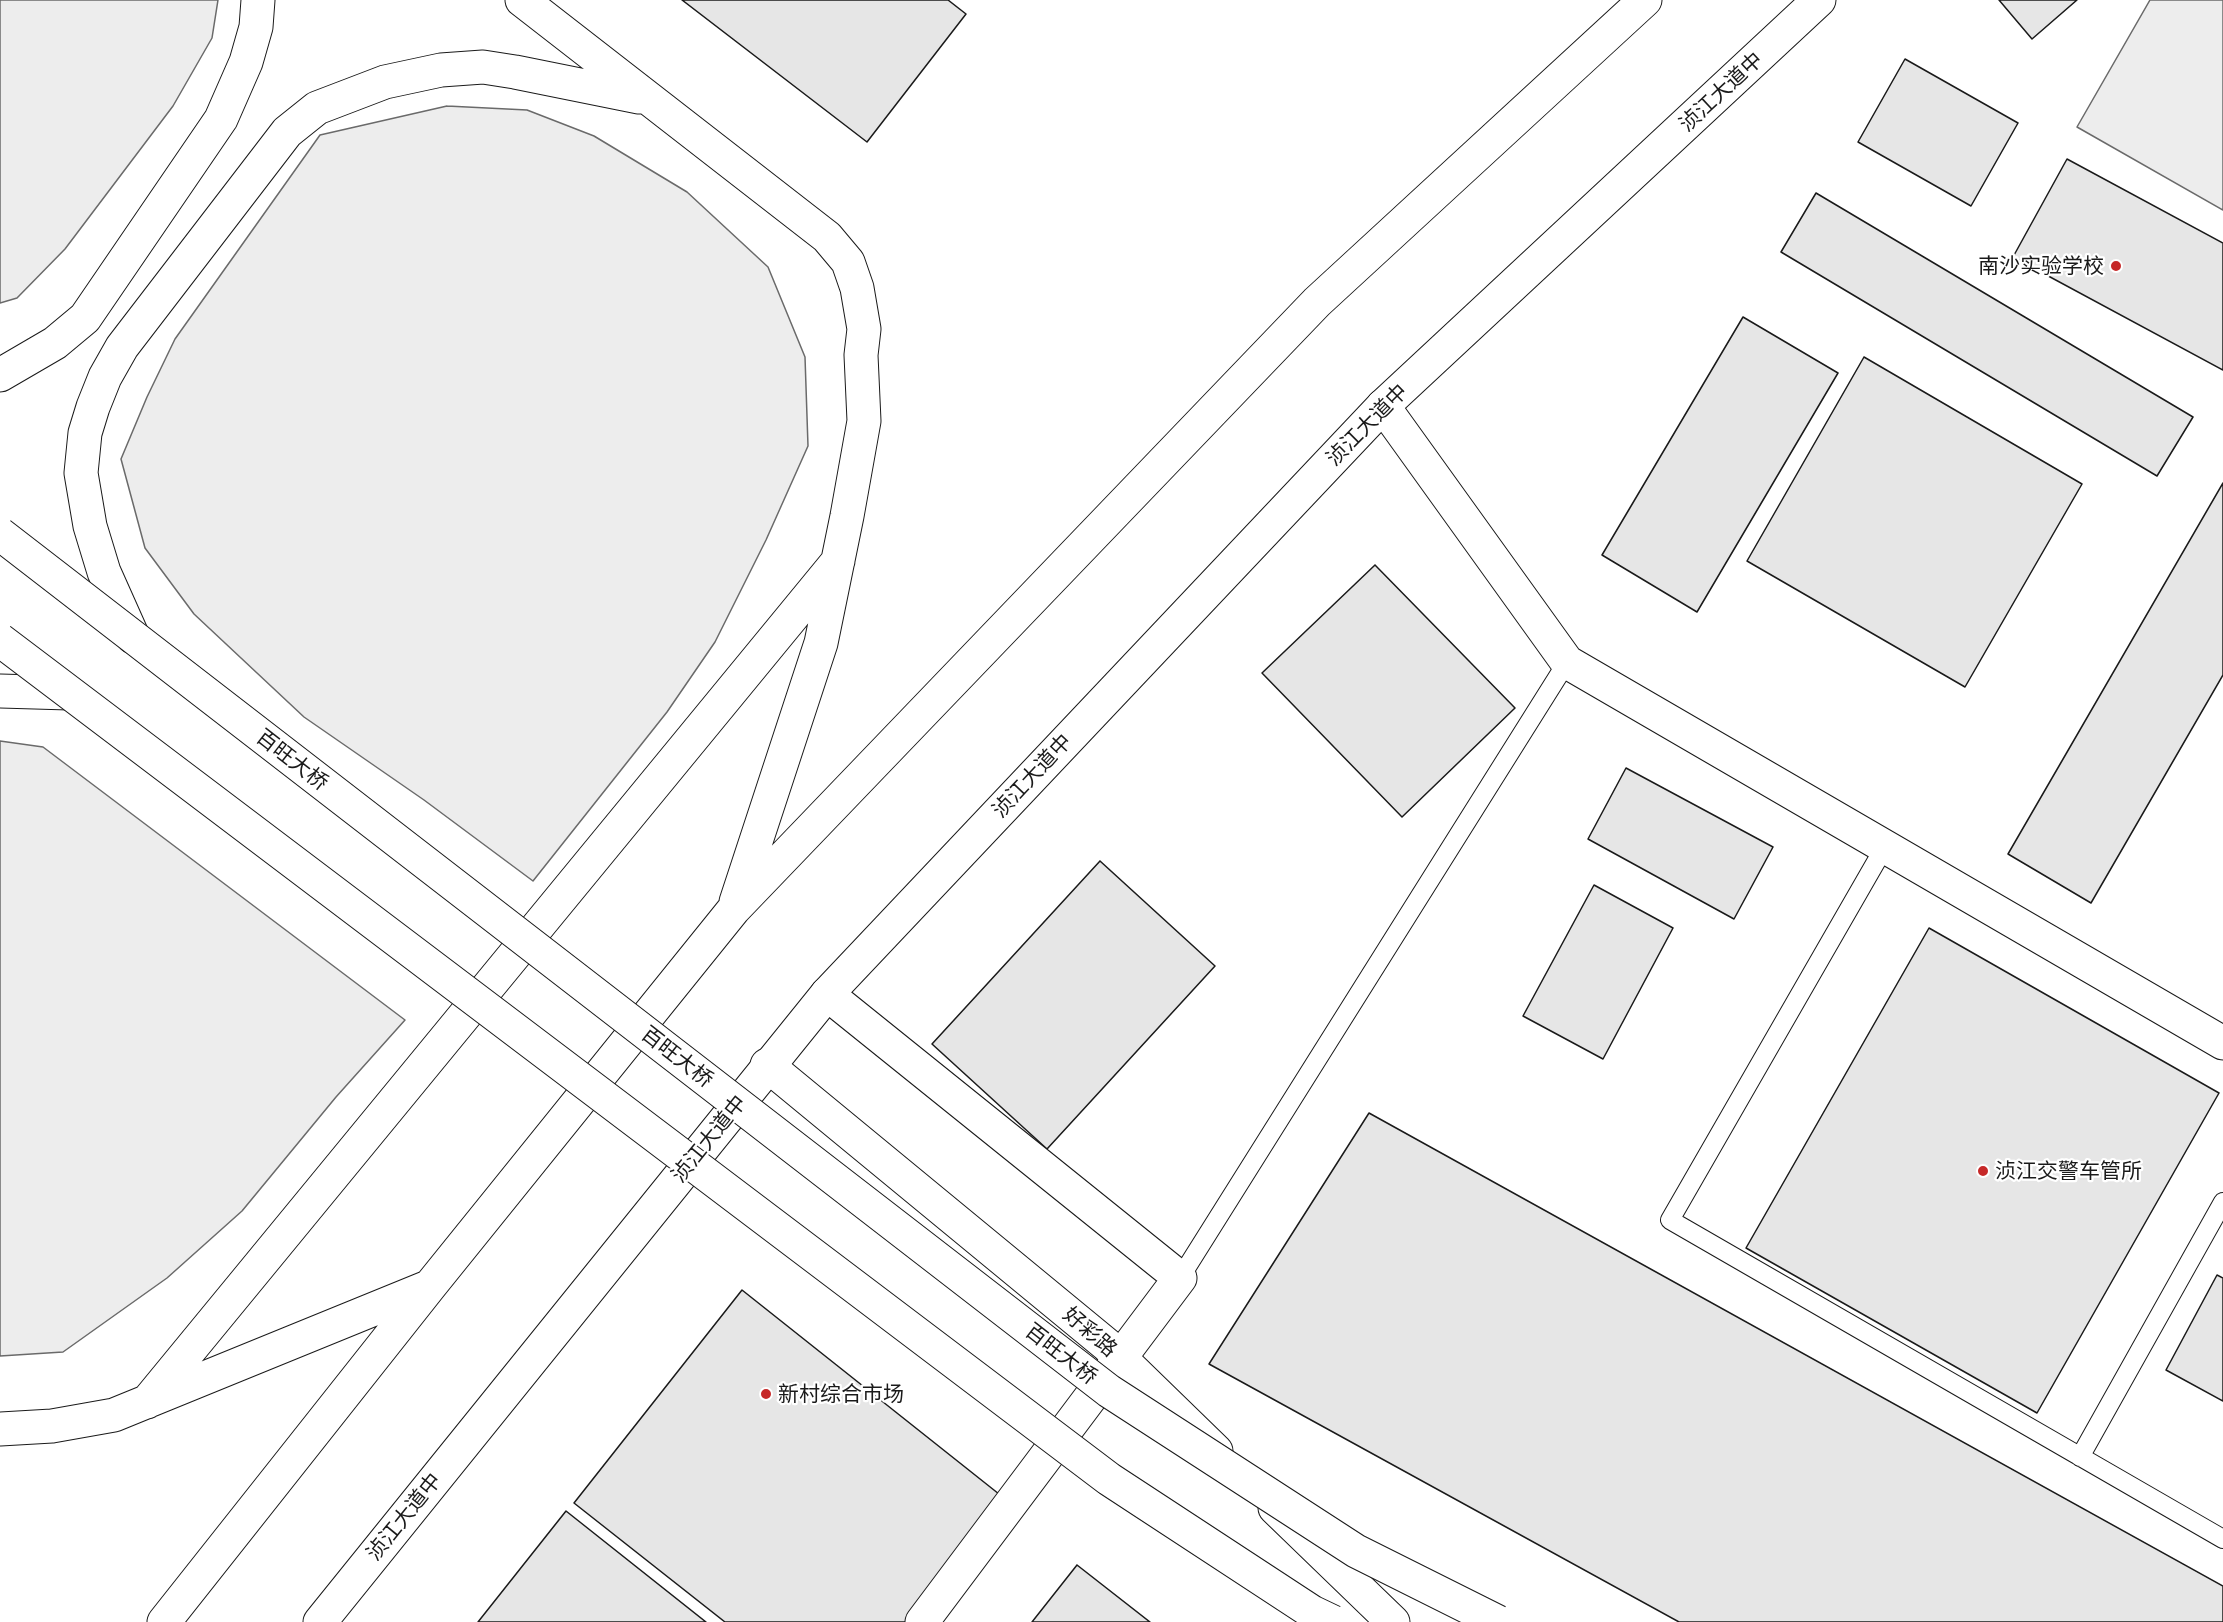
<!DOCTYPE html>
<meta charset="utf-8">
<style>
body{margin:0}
canvas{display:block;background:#fff}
</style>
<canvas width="2223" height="1622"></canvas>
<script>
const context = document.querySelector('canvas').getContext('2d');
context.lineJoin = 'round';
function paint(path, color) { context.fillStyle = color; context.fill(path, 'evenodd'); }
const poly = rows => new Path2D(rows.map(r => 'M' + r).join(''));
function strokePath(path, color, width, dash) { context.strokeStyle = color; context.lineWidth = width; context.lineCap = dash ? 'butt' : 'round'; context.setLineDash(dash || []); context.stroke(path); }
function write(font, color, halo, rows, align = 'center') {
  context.font = font + ' Lato,"Noto Sans SC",sans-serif'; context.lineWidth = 4.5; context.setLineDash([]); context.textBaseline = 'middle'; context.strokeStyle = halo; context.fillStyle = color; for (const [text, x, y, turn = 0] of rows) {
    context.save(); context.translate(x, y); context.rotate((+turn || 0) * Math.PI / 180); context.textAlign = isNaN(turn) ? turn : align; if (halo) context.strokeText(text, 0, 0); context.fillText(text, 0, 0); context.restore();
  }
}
const built = poly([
 [0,0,218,0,212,38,173,106,65,249,17,298,0,303,0,0],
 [2150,0,2223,0,2223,210,2077,127,2150,0],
 [447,106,527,110,594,136,687,192,768,267,805,357,808,446,766,540,715,642,667,712,533,881,424,800,304,717,194,614,145,548,121,459,147,397,175,339,320,135,447,106],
 [0,741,43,747,405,1020,336,1097,242,1211,167,1278,63,1352,0,1356,0,741]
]);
paint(built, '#ededed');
strokePath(built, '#6a6a6a', 1.5);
const building = poly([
 [682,0,948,0,966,14,867,142,682,0],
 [1999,0,2077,0,2032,39,1999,0],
 [1905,59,2018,123,1971,206,1858,142,1905,59],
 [2067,159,2223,243,2223,370,2013,257,2067,159],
 [1816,193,2193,417,2157,476,1781,252,1816,193],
 [1743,317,1838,373,1697,612,1602,555,1743,317],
 [1864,357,2082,484,1965,687,1747,561,1864,357],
 [2223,483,2223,675,2091,903,2008,854,2223,483],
 [1375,565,1515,708,1402,817,1262,673,1375,565],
 [1626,768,1773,847,1734,919,1588,839,1626,768],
 [1100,861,1215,966,1047,1149,932,1044,1100,861],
 [1594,885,1673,928,1603,1059,1523,1016,1594,885],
 [1929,928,2219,1093,2037,1413,1746,1248,1929,928],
 [1369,1113,2223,1586,2223,1622,1679,1622,1209,1364,1369,1113],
 [2217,1275,2223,1278,2223,1401,2166,1370,2217,1275],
 [742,1290,1004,1498,906,1622,725,1622,574,1503,742,1290],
 [566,1511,706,1622,478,1622,566,1511],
 [1077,1565,1150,1622,1032,1622,1077,1565]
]);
paint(building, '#e6e6e6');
strokePath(building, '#1a1a1a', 1.5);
const lane = poly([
 [1884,848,1670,1220,2223,1539],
 [1180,1278,1567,662],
 [2080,1457,2223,1202]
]);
const street = poly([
 [1383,406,1567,662,2223,1043],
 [827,994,1180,1278,922,1622]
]);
const secondary = poly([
 [767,1065,1107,1345,1216,1451],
 [1275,1508,1393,1622]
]);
const primary = poly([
 [522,0,827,237,848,262,857,288,864,329,861,355,864,421,847,516,821,643,736,902],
 [0,375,55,343,85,318,221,119,246,62,256,27,258,0],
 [133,637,104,572,90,526,81,473,85,433,93,407,105,377,122,347,287,132,317,108,385,82,441,70,483,67,515,72,639,97],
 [0,691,69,693],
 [147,1402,838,561],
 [0,1429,52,1426,114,1415,428,1287],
 [164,1622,430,1286,734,909,1317,302,1645,0],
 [320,1622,827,994,1383,406,1819,0]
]);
strokePath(lane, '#1a1a1a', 20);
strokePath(street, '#1a1a1a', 35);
strokePath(secondary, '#1a1a1a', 35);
strokePath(primary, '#1a1a1a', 35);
strokePath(lane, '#fff', 18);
strokePath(street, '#fff', 33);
strokePath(secondary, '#fff', 33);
strokePath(primary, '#fff', 33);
const primaryBridge = poly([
 [0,534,1109,1391,1356,1551,1498,1622],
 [0,640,1109,1479,1312,1612,1333,1622]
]);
strokePath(primaryBridge, '#1a1a1a', 35, []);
strokePath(primaryBridge, '#fff', 33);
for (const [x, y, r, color] of [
 [2116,266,6,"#c62828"],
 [1983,1171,6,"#c62828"],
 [766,1394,6,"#c62828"]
]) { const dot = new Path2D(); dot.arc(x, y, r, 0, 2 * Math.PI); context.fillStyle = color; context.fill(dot); strokePath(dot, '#fff', 2); }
write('21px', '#1a1a1a', '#fff', [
 ["浈江大道中",1721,92,-43],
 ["浈江大道中",1367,425,-45],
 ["百旺大桥",292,760,38],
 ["浈江大道中",1032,776,-47],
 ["百旺大桥",677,1057,38],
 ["浈江大道中",709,1139,-51],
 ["好彩路",1090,1332,41],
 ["百旺大桥",1061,1354,38],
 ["浈江大道中",404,1517,-51]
]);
write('21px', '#1a1a1a', '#fff', [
 ["南沙实验学校",2104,266,"right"],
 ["浈江交警车管所",1995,1171],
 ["新村综合市场",778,1394]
], 'left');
</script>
